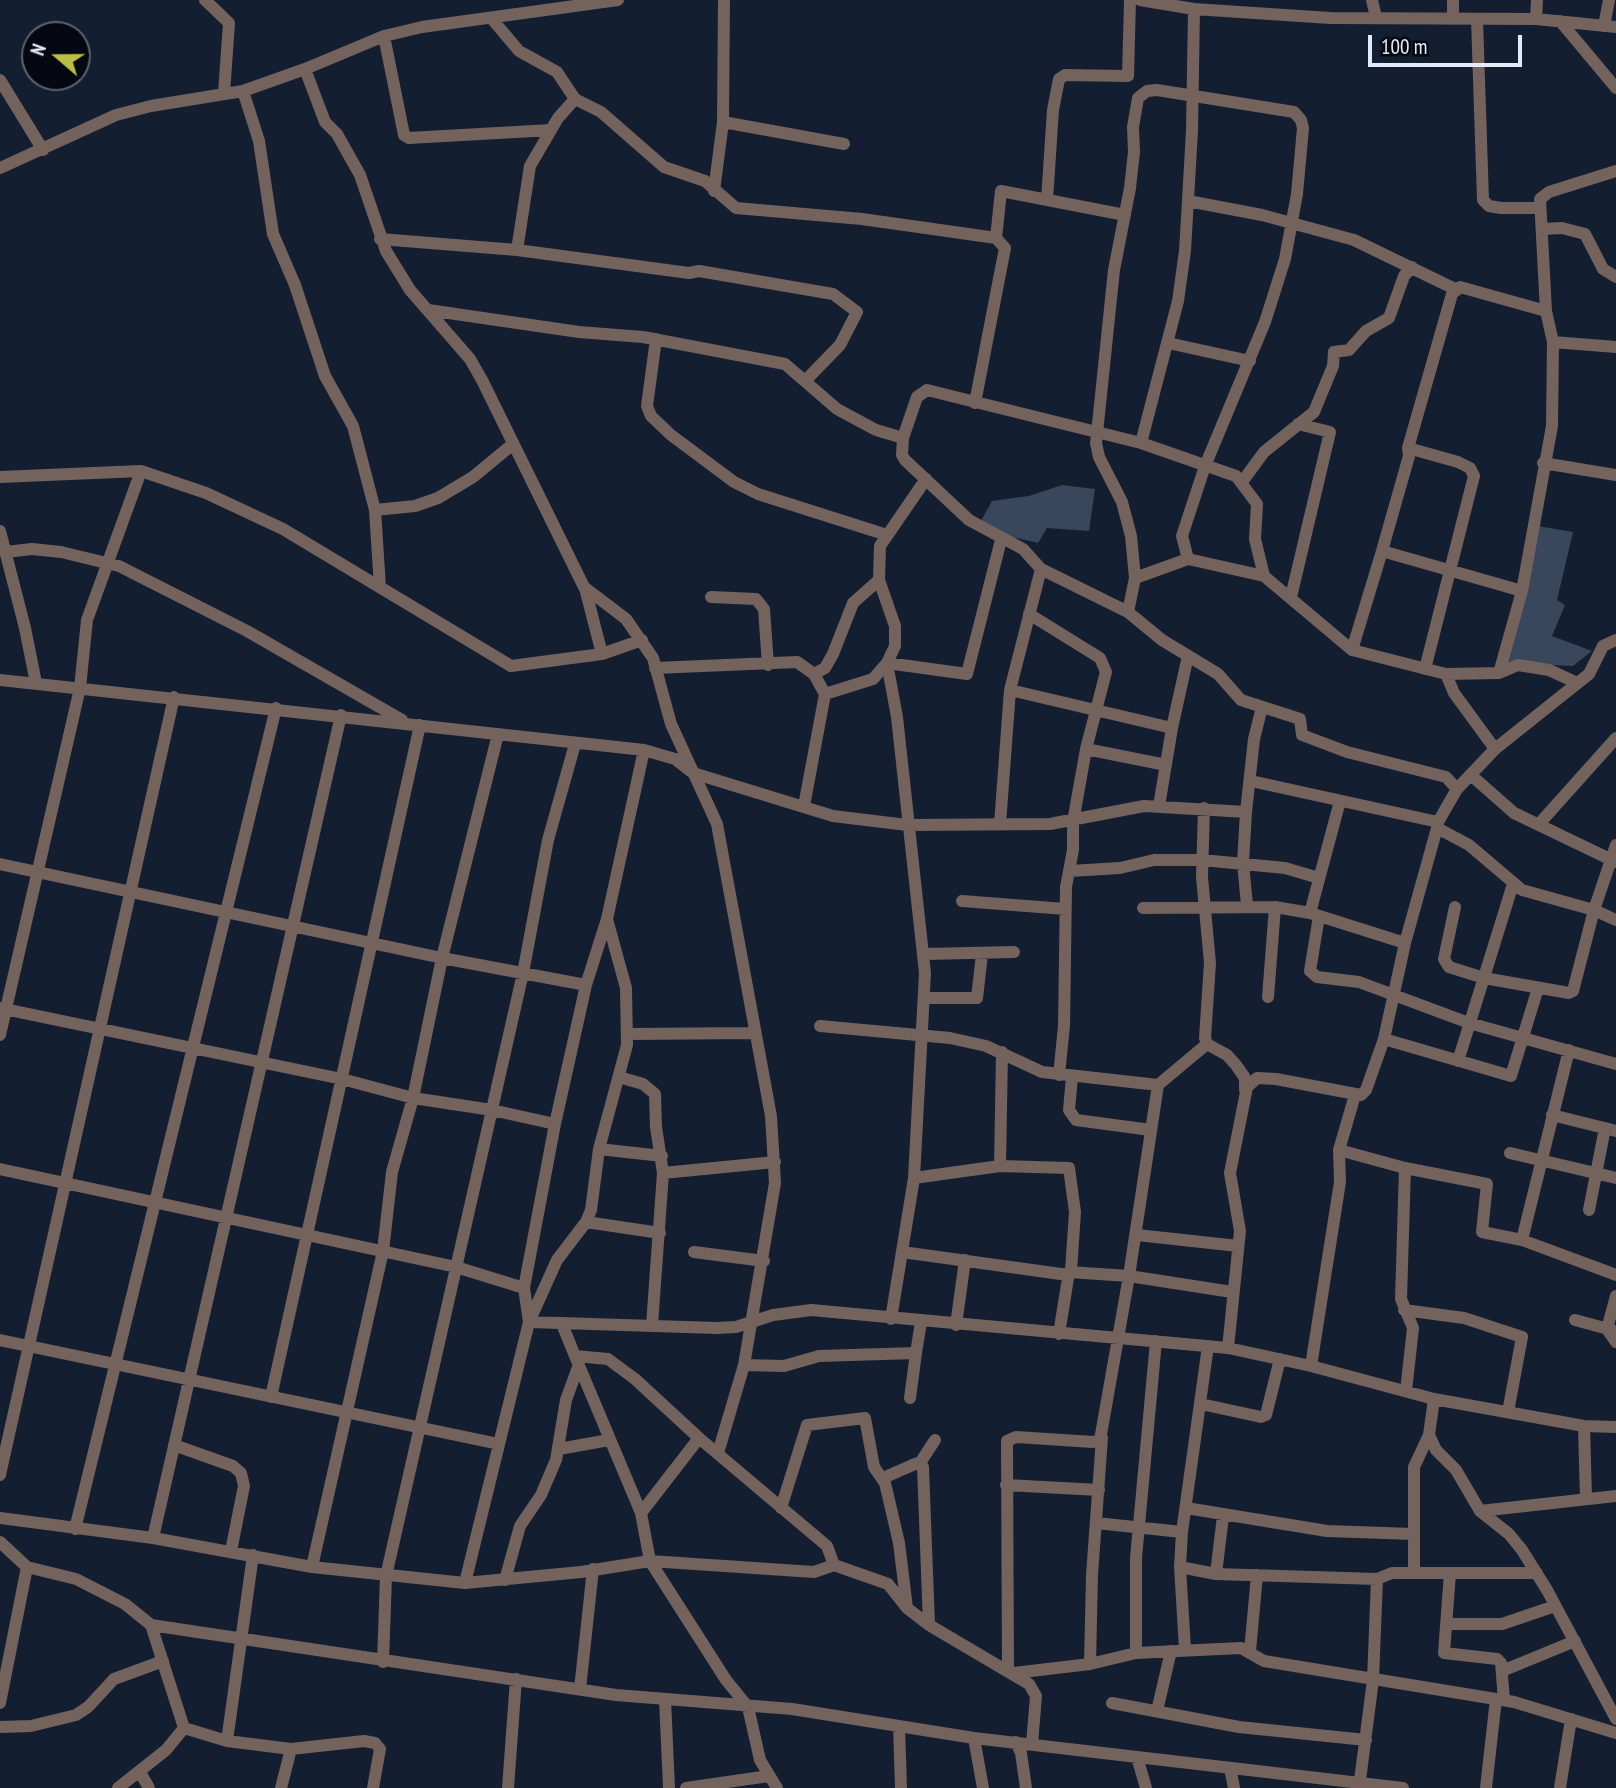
<!DOCTYPE html>
<style>
body{margin:0}
#map{position:relative;width:1616px;height:1788px;overflow:hidden;background:#131e30;font-family:"PT Sans Narrow",sans-serif}
canvas{display:block}
.north{position:absolute;left:21px;top:21px;width:70px;height:70px;box-sizing:border-box;background:#050810;border:2px solid #5e636d;border-radius:50%;rotate:290deg;font-size:19px;font-weight:700;line-height:28px;text-align:center;color:#e3ebf8}
.north::after{content:'';display:block;margin:auto;width:24px;height:32px;background:#bbc044;clip-path:polygon(50% 0,100% 100%,50% 72%,0 100%)}
.scale{position:absolute;left:1368px;top:35px;width:154px;height:32px;box-sizing:border-box;border:4px solid #e3ebf8;border-top:0;padding-left:9px;font-size:21px;line-height:24px;white-space:nowrap;color:#e3ebf8;-webkit-text-stroke:5px #050810;paint-order:stroke}
</style>
<div id="map">
<canvas width="1616" height="1788"></canvas>
<div class="north">N</div>
<div class="scale">100 m</div>
</div>
<script>
const context = document.querySelector('canvas').getContext('2d');
context.lineJoin = 'round';
function paint(path, color) { context.fillStyle = color; context.fill(path, 'evenodd'); }
const poly = rows => new Path2D(rows.map(r => 'M' + r).join(''));
function strokePath(path, color, width, dash) { context.strokeStyle = color; context.lineWidth = width; context.lineCap = dash ? 'butt' : 'round'; context.setLineDash(dash || []); context.stroke(path); }
paint(poly([
 [1062,485,1095,489,1089,531,1047,528,1038,543,995,533,981,521,992,501,1029,496],
 [1538,526,1573,532,1557,600,1565,605,1552,636,1592,651,1573,666,1507,663]
]), '#39475c');
strokePath(poly([
 [205,0,229,23,224,93],
 [1140,0,1194,9,1330,18,1536,19,1616,27],
 [1372,0,1376,17],
 [492,19,519,51,557,72,575,99,601,112,664,167,705,181,736,208,862,219,996,238,1001,191,1125,215],
 [1453,19,1453,0],
 [1477,19,1483,200,1489,206,1501,208,1540,208],
 [1536,19,1537,0],
 [1560,21,1616,88],
 [1604,26,1609,0],
 [384,36,404,135,409,138,551,130],
 [305,69,325,122,337,134,360,175,386,251,410,290,470,359,482,380,584,587,626,619,653,658,671,724,717,824,771,1116,775,1183,744,1365,718,1453],
 [0,80,43,150],
 [243,91,259,141,273,234,295,285,325,376,353,426,375,510,380,587],
 [723,122,844,144],
 [0,168,116,115,151,106,243,91,305,69,384,36,422,27,618,0],
 [714,191,723,122,724,0],
 [1047,200,1053,110,1059,79,1065,75,1128,76,1130,0],
 [1188,201,1262,215,1354,240,1455,289],
 [1542,229,1562,228,1585,234,1603,269,1616,277],
 [380,239,517,250,689,273,699,271,833,294,857,312,840,345,805,381],
 [517,250,530,166,558,118,575,99],
 [428,310,579,332,643,337,785,364,837,409,876,430,903,438,902,455,905,460,969,520,1023,549,1041,569,1128,612,1162,640,1218,674,1241,700,1300,719,1302,735,1347,752,1446,777,1457,789],
 [656,339,647,406,651,416,671,435,734,482,758,494,887,535],
 [1553,342,1616,347],
 [1168,343,1250,361],
 [975,403,1005,248,996,238],
 [903,438,917,397,927,390,1141,443,1236,476,1257,504,1255,539,1264,576,1352,650,1446,674,1454,693,1495,749],
 [1141,443,1178,301,1185,251,1192,131,1194,9],
 [1408,448,1458,462,1470,468,1474,476,1425,669],
 [1543,463,1616,475],
 [0,477,141,471,206,493,283,529,511,666,602,654,585,588],
 [1242,482,1264,452,1314,412,1333,366,1334,352,1349,350,1366,331,1389,318,1404,276,1412,267],
 [375,510,415,506,438,498,473,477,513,444],
 [0,531,25,628,36,683],
 [1382,551,1522,591],
 [6,552,32,549,61,552,119,566,247,631,402,720],
 [1135,578,1188,559,1264,576],
 [711,597,756,599,764,609,768,665],
 [1291,597,1330,432,1298,424],
 [1128,612,1135,578,1131,536,1122,502,1099,457,1096,443,1114,270,1130,188,1134,152,1133,127,1138,98,1147,91,1157,90,1294,112,1301,120,1303,128,1297,194,1285,259,1265,322,1205,466,1182,536,1188,559],
 [1029,614,1100,658,1106,672,1086,749,1073,822,1073,850,1066,887,1064,1026,1059,1075],
 [1352,650,1382,551,1409,456,1408,448,1452,294,1460,287,1546,311],
 [602,654,642,640],
 [655,668,797,662,814,674,825,694,804,806],
 [1499,673,1522,591,1552,426,1553,342,1546,311,1540,199,1549,192,1616,171],
 [814,674,825,668,833,654,853,603,879,580],
 [1446,674,1499,673,1518,665,1549,670,1575,682],
 [0,680,644,750,675,759,693,773,833,816,907,825,1050,824,1144,806,1246,812],
 [1010,690,1172,728],
 [825,694,873,679,887,663,895,646,895,626,879,580,880,546,926,479],
 [1086,749,1166,765],
 [1472,776,1514,813,1616,862],
 [1251,781,1438,822],
 [1159,806,1172,728,1188,656],
 [1204,808,1202,877,1210,963,1205,1038,1207,1044,1227,1055,1236,1065,1245,1078,1245,1090],
 [1438,822,1457,789,1495,749,1589,674,1603,646,1616,640],
 [1438,823,1437,828,1469,845,1522,890,1594,910,1616,920],
 [1000,824,1010,690,1041,569],
 [1539,824,1616,738],
 [0,864,442,958,586,985],
 [1070,871,1120,868,1154,860,1202,860,1285,868,1319,878],
 [962,901,1065,909],
 [1247,905,1243,863,1246,812,1254,739,1262,707],
 [1455,907,1444,959,1449,967,1484,978,1569,993,1573,991,1594,910,1616,845],
 [1143,908,1275,907,1310,913,1405,943],
 [1310,913,1340,801],
 [1319,916,1310,971,1317,977,1359,982,1469,1023,1616,1064],
 [925,954,1014,952],
 [1268,997,1275,907],
 [924,998,977,998,982,954],
 [0,1008,342,1079,413,1098,492,1110,555,1124],
 [820,1026,950,1038,986,1046,1042,1072,1158,1085,1129,1276,1069,1272,1059,1334],
 [628,1034,755,1033],
 [0,1035,80,688,87,620,141,471],
 [1384,1039,1405,943,1437,828],
 [1458,1061,1513,884],
 [619,1077,643,1084,655,1094,656,1127,663,1173,652,1325],
 [1072,1077,1069,1110,1076,1120,1151,1130],
 [1158,1085,1207,1044],
 [1552,1115,1616,1131],
 [599,1149,662,1156],
 [1339,1150,1405,1168,1487,1184,1482,1232,1522,1240,1616,1275],
 [1510,1153,1616,1178],
 [1000,1166,1002,1052],
 [1405,1168,1401,1299,1413,1328,1406,1391],
 [0,1169,456,1267,524,1288],
 [663,1173,775,1162],
 [914,1178,1000,1166,1069,1168,1075,1212,1071,1271],
 [1589,1210,1605,1128],
 [586,1222,660,1233],
 [1137,1235,1238,1246],
 [1522,1240,1569,1050],
 [694,1252,764,1261],
 [902,1252,1068,1275],
 [1616,1296,1607,1329,1616,1342],
 [1404,1310,1464,1318,1522,1337,1508,1412],
 [891,1319,914,1178,925,973,897,717,887,663,967,674,1001,540],
 [1575,1320,1612,1330],
 [529,1322,557,1260,586,1222,591,1210,599,1149,627,1045,626,988,607,919,644,750],
 [529,1322,524,1288,555,1124,586,985,607,919],
 [562,1324,575,1356,608,1359,635,1379,699,1438,827,1546,834,1565,888,1584,907,1608,929,1625,1029,1684,1036,1696,1032,1744],
 [956,1325,965,1260],
 [0,1340,499,1444],
 [1228,1348,1240,1231,1230,1173,1247,1087,1257,1078,1276,1079,1361,1095,1366,1090,1384,1039,1511,1076,1538,988],
 [575,1356,641,1513,650,1561,726,1680,748,1707,760,1760,777,1788],
 [744,1365,784,1366,819,1356,916,1353,921,1322],
 [1311,1366,1340,1182,1339,1150,1355,1095],
 [271,1397,420,725],
 [910,1398,916,1353],
 [1434,1399,1429,1435,1436,1450,1456,1470,1480,1511,1509,1534,1522,1550,1547,1590,1616,1719],
 [1201,1404,1261,1417,1266,1415,1280,1359],
 [1584,1426,1586,1498],
 [174,1445,233,1466,241,1473,244,1486,231,1551],
 [559,1449,609,1440],
 [920,1463,935,1440],
 [0,1475,174,697],
 [883,1478,915,1464,920,1463,923,1467,929,1625],
 [1006,1485,1099,1490],
 [781,1508,807,1425,865,1418,874,1467,885,1483,899,1543,907,1608],
 [1186,1508,1327,1531,1413,1534],
 [1480,1511,1616,1496],
 [641,1513,699,1438],
 [0,1518,153,1538,312,1567,465,1583,529,1322,717,1328,736,1327,773,1315,811,1310,1228,1348,1311,1366,1434,1399,1584,1426,1616,1427],
 [1096,1523,1182,1532],
 [75,1529,276,708],
 [153,1538,341,715],
 [0,1542,27,1567,76,1579,125,1604,151,1625,616,1695,792,1709,974,1738,1403,1788],
 [312,1567,383,1251,392,1172,413,1098,442,958,498,734],
 [1180,1567,1216,1574,1377,1579,1373,1680,1359,1788],
 [1414,1572,1414,1467,1429,1435],
 [1450,1573,1537,1573],
 [1216,1574,1223,1516],
 [1377,1579,1392,1573,1450,1573,1444,1653,1497,1659,1501,1663,1504,1700],
 [505,1580,520,1526,541,1495,556,1460,566,1400,578,1367],
 [465,1583,581,1572,650,1561,814,1572,834,1565],
 [1446,1624,1502,1624,1555,1606],
 [1185,1649,1180,1567,1182,1532,1208,1346],
 [1250,1651,1257,1575],
 [1136,1653,1136,1558,1156,1341],
 [383,1662,386,1576,523,973,548,840,575,744],
 [1090,1664,1092,1575,1102,1438],
 [1008,1671,1007,1441,1016,1437,1093,1442,1100,1440,1129,1276,1232,1292],
 [1502,1671,1575,1641],
 [1014,1673,1090,1664,1136,1653,1241,1648,1264,1661,1514,1702,1616,1733],
 [580,1689,593,1569],
 [665,1699,669,1788],
 [0,1703,27,1567],
 [1112,1703,1239,1727,1366,1740],
 [1157,1711,1171,1651],
 [899,1726,901,1788],
 [0,1727,31,1726,76,1715,88,1707,114,1679,163,1661],
 [184,1728,227,1741,291,1749,364,1741,375,1743,380,1749,373,1788],
 [974,1738,983,1788],
 [227,1741,253,1555],
 [1016,1742,1021,1753,1026,1788],
 [1137,1757,1146,1788],
 [1230,1768,1234,1788],
 [140,1772,149,1788],
 [118,1788,166,1750,184,1728,151,1625],
 [281,1788,291,1749],
 [508,1788,516,1679],
 [686,1788,769,1776],
 [1486,1788,1496,1699],
 [1560,1788,1571,1719]
]), '#74625d', 12);
</script>
